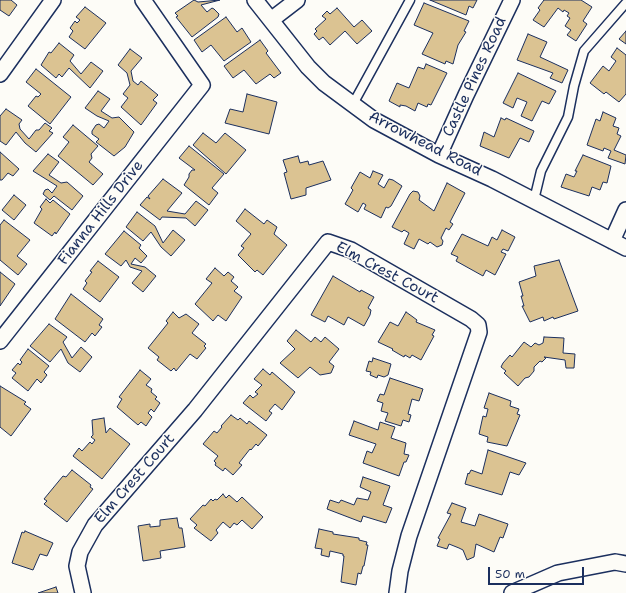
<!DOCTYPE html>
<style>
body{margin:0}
#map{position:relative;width:626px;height:593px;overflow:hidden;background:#fdfcf7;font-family:"Shantell Sans",sans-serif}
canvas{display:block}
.scale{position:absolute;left:488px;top:567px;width:96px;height:18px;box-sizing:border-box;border:2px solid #1b2f5e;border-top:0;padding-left:5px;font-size:12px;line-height:14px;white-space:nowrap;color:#1b2f5e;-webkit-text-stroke:3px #fdfcf7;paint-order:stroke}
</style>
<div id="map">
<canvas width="626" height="593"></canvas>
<div class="scale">50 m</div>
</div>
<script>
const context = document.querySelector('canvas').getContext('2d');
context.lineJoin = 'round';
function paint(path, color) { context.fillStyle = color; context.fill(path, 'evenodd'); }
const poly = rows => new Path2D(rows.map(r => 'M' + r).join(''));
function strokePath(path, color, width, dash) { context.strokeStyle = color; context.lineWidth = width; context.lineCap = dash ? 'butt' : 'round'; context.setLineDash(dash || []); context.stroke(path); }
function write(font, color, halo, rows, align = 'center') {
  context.font = font + ' "Shantell Sans",sans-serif'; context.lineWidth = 3; context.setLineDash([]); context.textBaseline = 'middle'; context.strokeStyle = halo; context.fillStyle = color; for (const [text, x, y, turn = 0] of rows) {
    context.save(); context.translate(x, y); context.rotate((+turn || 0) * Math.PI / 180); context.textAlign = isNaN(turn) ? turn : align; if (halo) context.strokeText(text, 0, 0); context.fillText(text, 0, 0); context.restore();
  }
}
const building = poly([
 [0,0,11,0,17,5,9,16,0,10,0,0],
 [194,0,198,2,220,0,201,5,207,12,212,8,214,9,219,14,218,17,192,37,176,17,178,16,175,13,194,0],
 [430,0,477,0,473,8,469,6,466,15,430,0],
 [544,0,581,0,592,7,583,21,587,24,576,41,567,35,571,30,565,26,570,18,567,16,569,13,564,10,563,12,558,8,544,27,533,20,540,10,538,8,544,0],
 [424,3,469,21,464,31,466,32,458,45,453,64,446,61,445,64,422,54,433,33,414,25,424,3],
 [85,7,106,23,85,49,69,37,73,31,70,28,75,21,77,23,80,20,76,17,85,7],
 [337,8,354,27,362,20,372,31,357,44,345,31,330,45,323,37,319,40,314,34,317,31,315,29,326,19,322,16,327,11,330,14,337,8],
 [226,17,237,32,242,28,251,42,224,61,211,45,202,52,194,40,226,17],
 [626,31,626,44,619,39,626,31],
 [528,34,547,42,540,57,568,70,562,83,550,78,553,73,517,60,528,34],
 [260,40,268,51,266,53,281,73,274,78,270,74,256,84,244,70,233,78,224,66,260,40],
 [59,43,74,55,70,61,81,74,91,62,103,71,90,88,69,68,62,77,59,74,56,78,41,65,49,52,51,53,59,43],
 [617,48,626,55,626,94,619,102,606,92,604,94,590,83,603,66,609,71,616,61,611,57,617,48],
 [130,49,142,58,131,71,133,81,138,85,141,81,158,95,153,100,157,103,141,125,121,107,128,98,123,94,130,85,127,73,118,65,130,49],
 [426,64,447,73,431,105,428,104,427,107,418,103,415,111,406,106,400,105,400,107,389,101,397,83,409,88,418,67,424,69,426,64],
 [36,69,71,97,50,124,28,106,36,96,38,97,41,94,26,82,36,69],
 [518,73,556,91,549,104,542,101,532,121,521,116,527,102,517,98,513,108,503,103,518,73],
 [98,91,110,99,101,111,112,118,119,117,134,132,125,147,114,156,96,142,99,139,92,134,92,131,96,125,99,124,104,128,109,121,97,116,85,108,98,91],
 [247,94,277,102,269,134,225,123,230,109,243,112,247,94],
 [6,109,22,120,19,124,20,129,29,139,36,130,39,130,45,123,52,128,49,131,53,133,36,152,25,143,16,132,6,145,0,141,0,116,6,109],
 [603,112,616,118,613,126,619,128,617,134,621,136,614,150,626,155,625,164,608,158,611,151,604,148,603,151,587,145,596,119,600,121,603,112],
 [501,118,505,120,506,118,534,131,529,142,520,138,509,158,480,146,484,132,494,137,501,118],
 [73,125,98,146,91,154,92,158,89,162,103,174,93,185,58,156,69,142,63,137,73,125],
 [203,133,216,143,225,133,246,150,226,174,193,145,203,133],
 [189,146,224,174,212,188,218,193,209,205,184,185,189,177,189,174,192,170,195,170,179,158,189,146],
 [0,152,19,169,13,176,8,173,2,180,0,180,0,152],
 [48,154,59,162,49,175,61,183,67,182,83,196,72,210,54,196,50,200,43,194,45,190,48,189,52,193,57,186,33,171,48,154],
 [583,155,611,166,607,183,603,182,600,190,592,187,589,196,561,187,566,174,574,177,577,171,575,171,583,155],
 [298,156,300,163,308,161,309,165,323,161,331,180,306,188,306,195,291,199,284,173,287,172,283,160,298,156],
 [373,171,383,175,378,184,384,188,389,179,393,180,402,186,391,206,388,208,386,207,381,218,364,209,366,205,363,203,358,212,345,204,353,190,351,188,360,172,370,178,373,171],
 [163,179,182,193,167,211,185,214,196,201,208,210,195,226,186,218,162,217,160,220,140,205,147,197,150,199,148,196,163,179],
 [447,183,465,193,450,222,453,224,449,230,446,228,441,238,443,241,442,245,437,247,430,242,428,244,419,239,414,249,404,244,409,233,404,230,402,232,392,227,410,194,413,191,418,192,420,196,419,200,434,211,447,183],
 [14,195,26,205,14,220,2,210,14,195],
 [46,199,50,203,53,200,70,214,56,234,55,232,52,236,34,223,42,209,40,207,46,199],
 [245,209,264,224,267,220,277,227,274,234,287,245,263,275,257,270,255,272,238,255,244,248,241,246,251,234,236,221,245,209],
 [137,212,155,226,163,243,173,230,185,240,171,256,161,247,151,232,143,241,126,227,137,212],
 [4,220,30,240,17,256,27,264,18,275,0,260,0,225,4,220],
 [502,230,515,237,508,251,503,249,501,252,506,254,495,275,486,270,483,276,456,261,458,257,451,254,462,234,488,246,492,237,497,240,502,230],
 [124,231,141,245,139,248,147,256,141,263,135,258,131,264,145,267,156,276,143,292,132,283,142,271,130,267,126,260,121,266,105,254,124,231],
 [559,260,578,311,554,319,553,317,544,321,543,317,530,322,522,306,524,306,521,296,523,296,519,282,536,276,534,266,559,260],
 [98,261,119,277,100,302,83,289,87,283,85,281,92,272,90,271,98,261],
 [215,268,224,276,228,272,234,277,231,281,238,287,234,291,242,297,226,321,218,315,213,321,195,304,212,283,206,279,215,268],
 [0,272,15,284,0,306,0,272],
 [333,276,360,292,361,290,374,297,368,308,371,310,370,315,364,326,348,317,344,325,328,316,325,322,311,315,333,276],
 [71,294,103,319,99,325,102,327,95,336,92,333,85,342,55,319,71,294],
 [173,312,179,318,186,314,199,324,192,333,206,344,204,346,206,348,197,359,190,354,176,371,174,368,171,371,157,360,159,357,148,348,168,323,166,321,173,312],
 [406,312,413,317,417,320,416,322,435,330,432,335,434,336,421,360,412,355,410,358,405,355,404,357,392,350,393,349,378,342,390,322,398,326,406,312],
 [49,324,67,337,63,342,72,358,81,347,92,357,80,372,68,363,61,349,50,362,30,346,49,324],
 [296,330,311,342,315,337,321,342,325,337,339,349,329,362,334,366,331,373,320,375,310,367,298,378,280,363,295,349,287,341,296,330],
 [544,337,564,338,563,353,575,354,574,368,566,368,565,360,544,357,546,358,542,362,540,361,534,367,534,371,529,377,525,378,518,386,504,373,506,371,501,367,503,363,510,355,512,357,524,342,531,347,535,343,539,345,543,343,544,337],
 [28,349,49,366,44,372,47,375,41,383,37,379,28,391,12,378,16,373,12,370,18,363,20,365,22,362,20,360,28,349],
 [373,358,391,364,388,375,384,377,378,375,377,378,370,375,371,372,366,371,369,361,372,362,373,358],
 [263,369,270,375,272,372,295,392,282,410,275,404,269,411,272,413,266,421,243,403,250,395,253,398,258,394,255,392,262,385,254,379,263,369],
 [140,370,151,379,146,385,152,389,151,392,157,397,155,399,160,403,154,412,151,409,148,413,152,417,146,426,141,422,138,425,117,407,122,399,119,397,140,370],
 [390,378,423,389,419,401,412,399,408,414,411,415,409,422,403,420,401,426,385,421,388,413,381,411,383,403,377,401,380,394,384,395,390,378],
 [0,386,26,402,24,404,31,409,11,436,0,427,0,386],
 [489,393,511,401,510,406,519,409,517,414,520,415,507,446,487,442,488,437,479,434,483,416,486,417,488,409,484,408,489,393],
 [231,415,238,420,240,418,247,424,249,421,267,435,258,446,256,444,251,450,250,449,239,463,242,465,233,475,225,468,223,471,215,465,216,463,214,461,218,456,203,444,214,431,217,433,222,427,221,426,231,415],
 [104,418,106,433,110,428,130,444,102,479,73,456,79,448,82,451,90,442,92,444,95,440,91,437,93,435,92,420,104,418],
 [354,421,378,430,380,422,395,427,391,438,406,443,404,454,409,455,406,462,404,462,399,476,363,463,367,451,372,453,376,444,349,435,354,421],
 [488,450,526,463,519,475,510,472,502,495,465,484,468,473,469,474,471,470,482,474,488,450],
 [72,470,91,485,90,487,93,489,67,522,44,504,47,501,44,499,63,476,66,477,72,470],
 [363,477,390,486,383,505,392,508,386,523,363,516,361,522,327,509,330,500,339,503,341,500,354,505,357,498,368,500,371,492,360,487,363,477],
 [223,494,226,498,229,495,237,502,242,497,263,517,252,529,242,520,237,525,234,523,230,528,223,522,216,530,218,533,211,541,194,528,197,525,190,519,203,505,205,506,211,499,213,501,215,499,217,500,223,494],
 [452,503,466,508,461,522,475,526,479,514,508,524,503,538,500,537,494,552,476,544,474,557,467,560,463,550,459,548,449,544,447,549,437,546,440,539,438,538,451,514,447,513,452,503],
 [177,518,179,528,182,528,185,547,160,551,161,558,143,561,138,526,150,524,150,527,160,526,160,520,177,518],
 [319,529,333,532,333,534,359,538,359,540,367,542,366,545,368,545,364,566,363,566,361,574,358,573,356,585,341,582,344,556,343,556,343,554,330,551,329,557,321,555,322,549,315,548,319,529],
 [25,531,53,543,47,556,40,554,33,570,12,563,22,532,24,533,25,531],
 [56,587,58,593,38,593,56,587]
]);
paint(building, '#dbc392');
strokePath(building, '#1b2f5e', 1);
const lane = poly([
 [353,104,410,0],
 [534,200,541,171,568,117,574,86,584,51,626,3]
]);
const street = poly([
 [255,0,308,67,324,83,374,120,439,155,492,179,626,248],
 [271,20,297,0],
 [0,74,53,0],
 [439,155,466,95,512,0],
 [612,241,626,210],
 [0,341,202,85,143,0],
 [83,593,77,566,80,552,95,525,195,410,328,242,351,250,471,319,478,325,479,332,409,536,400,571,397,593],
 [512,593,558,573,615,562,626,564]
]);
strokePath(lane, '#1b2f5e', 11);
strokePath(street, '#1b2f5e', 18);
strokePath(lane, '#fdfcf7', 8);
strokePath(street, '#fdfcf7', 15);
write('15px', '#1b2f5e', '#fdfcf7', [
 ["Castle Pines Road",475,77,-65],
 ["Arrowhead Road",425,144,27],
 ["Fianna Hills Drive",101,213,-52],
 ["Elm Crest Court",387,273,28],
 ["Elm Crest Court",135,479,-49]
]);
</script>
